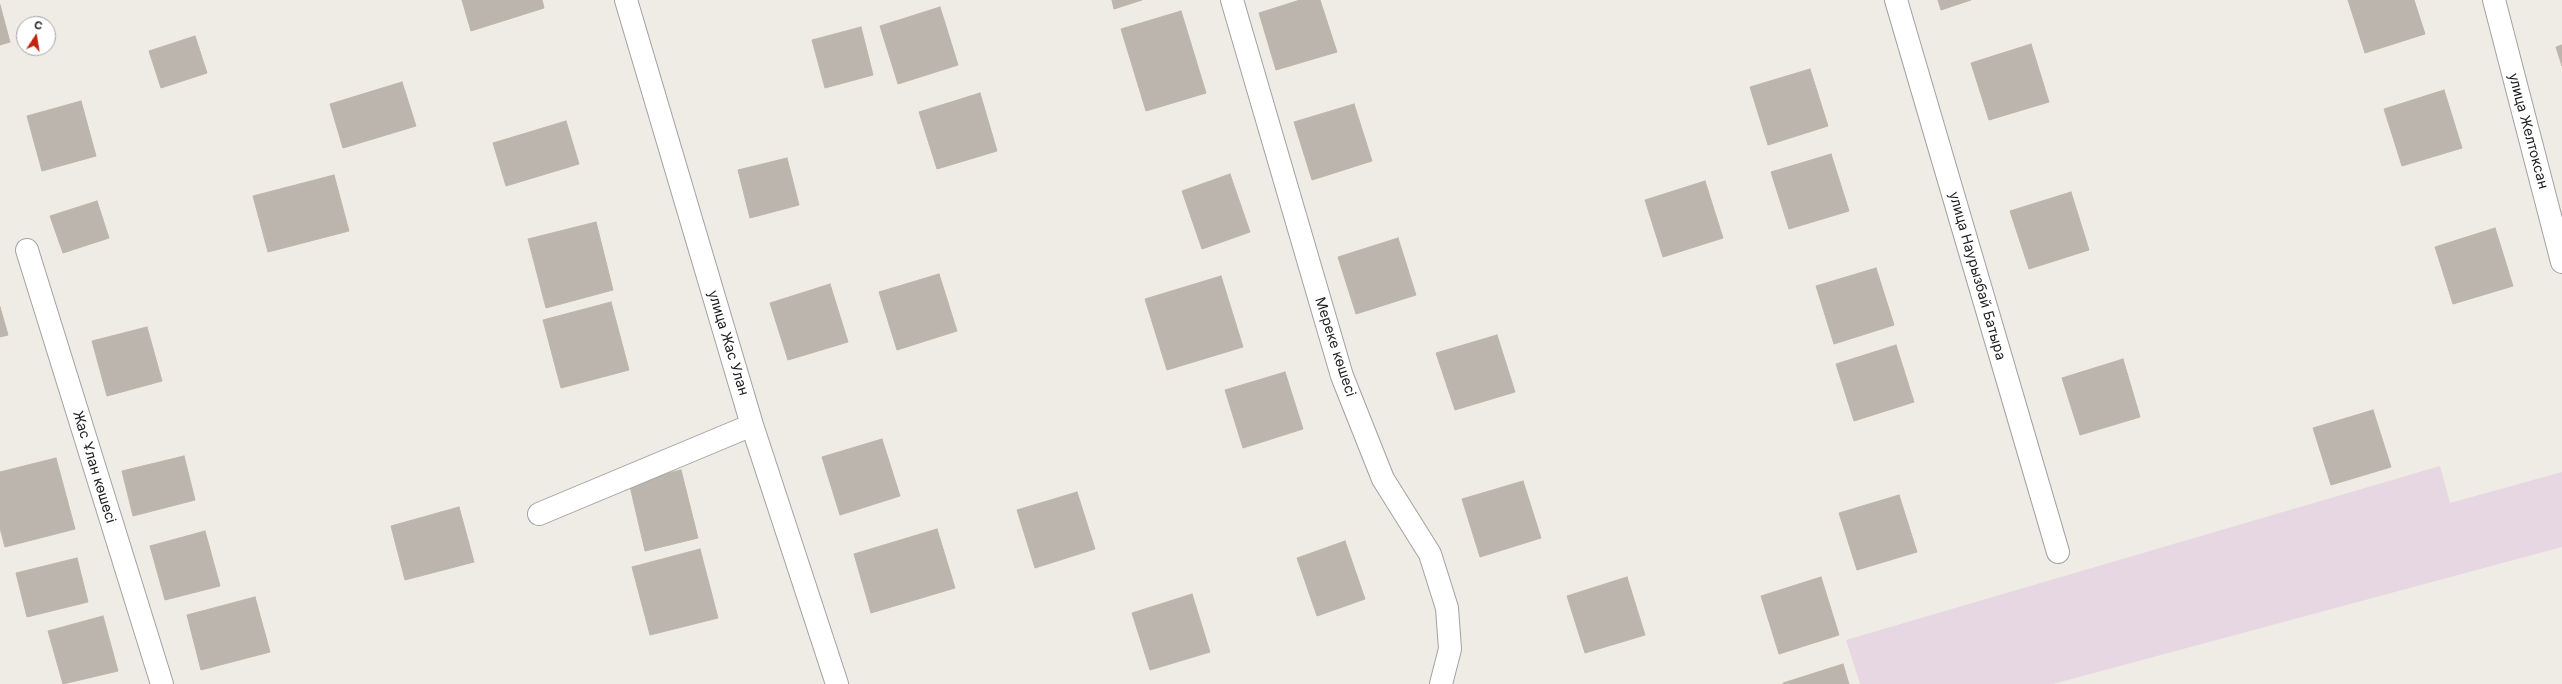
<!DOCTYPE html>
<meta charset="utf-8">
<style>
body{margin:0}
#map{position:relative;width:2562px;height:684px;overflow:hidden;background:#eeece4;font-family:Inter,sans-serif}
canvas{display:block}
.north{position:absolute;left:16px;top:16px;width:40px;height:40px;box-sizing:border-box;background:#fff;border:1px solid #a5a5a5;border-radius:50%;rotate:12deg;font-size:11px;font-weight:700;line-height:16px;text-align:center;color:#1e1e1e}
.north::after{content:'';display:block;margin:auto;width:14px;height:18px;background:#bf250d;clip-path:polygon(50% 0,100% 100%,50% 72%,0 100%)}
</style>
<div id="map">
<canvas width="2562" height="684"></canvas>
<div class="north">С</div>
</div>
<script>
const context = document.querySelector('canvas').getContext('2d');
context.lineJoin = 'round';
function paint(path, color) { context.fillStyle = color; context.fill(path, 'evenodd'); }
const poly = rows => new Path2D(rows.map(r => 'M' + r).join(''));
function strokePath(path, color, width, dash) { context.strokeStyle = color; context.lineWidth = width; context.lineCap = dash ? 'butt' : 'round'; context.setLineDash(dash || []); context.stroke(path); }
function write(font, color, halo, rows, align = 'center') {
  context.font = font + ' Inter,sans-serif'; context.lineWidth = 3; context.setLineDash([]); context.textBaseline = 'middle'; context.strokeStyle = halo; context.fillStyle = color; for (const [text, x, y, turn = 0] of rows) {
    context.save(); context.translate(x, y); context.rotate((+turn || 0) * Math.PI / 180); context.textAlign = isNaN(turn) ? turn : align; if (halo) context.strokeText(text, 0, 0); context.fillText(text, 0, 0); context.restore();
  }
}
paint(poly([
 [2440,466,2450,503,2562,472,2562,547,2053,684,1860,684,1846,640]
]), '#e7d7e2');
const building = poly([
 [462,0,542,0,544,8,471,31,462,0],
 [1112,0,1142,0,1114,9,1112,0],
 [1300,0,1320,0,1337,52,1276,70,1259,13,1300,0],
 [1938,0,1971,0,1941,10,1938,0],
 [2348,0,2414,0,2425,34,2365,53,2348,0],
 [0,5,10,42,0,45,0,5],
 [940,7,958,65,898,84,880,26,940,7],
 [1181,11,1206,93,1146,111,1121,29,1181,11],
 [861,27,873,75,825,88,812,40,861,27],
 [195,36,207,73,161,88,149,51,195,36],
 [2031,44,2049,102,1989,120,1971,63,2031,44],
 [2562,45,2562,66,2556,47,2562,45],
 [1810,69,1828,126,1768,145,1750,87,1810,69],
 [402,82,416,126,343,148,330,104,402,82],
 [2444,90,2462,148,2402,166,2384,109,2444,90],
 [980,93,997,151,937,169,919,112,980,93],
 [81,101,96,156,42,171,27,116,81,101],
 [1354,104,1372,161,1312,180,1294,122,1354,104],
 [566,121,579,164,506,186,493,143,566,121],
 [1831,154,1849,211,1789,229,1771,172,1831,154],
 [787,158,799,205,750,218,738,170,787,158],
 [1230,174,1250,232,1202,249,1182,191,1230,174],
 [334,175,349,231,268,252,253,196,334,175],
 [1705,181,1723,238,1663,257,1645,200,1705,181],
 [2071,192,2089,250,2029,269,2010,211,2071,192],
 [97,201,109,238,63,253,50,216,97,201],
 [596,222,613,290,546,308,528,239,596,222],
 [2495,228,2513,286,2453,304,2435,247,2495,228],
 [1398,238,1416,295,1356,314,1338,257,1398,238],
 [1876,268,1894,325,1834,344,1816,286,1876,268],
 [939,274,957,331,897,350,879,292,939,274],
 [1221,276,1243,347,1167,370,1145,299,1221,276],
 [830,284,848,342,788,360,770,303,830,284],
 [611,302,629,370,561,388,543,320,611,302],
 [0,307,8,335,0,337,0,307],
 [147,327,162,381,107,396,92,341,147,327],
 [1497,335,1515,392,1455,410,1436,353,1497,335],
 [1896,345,1914,402,1854,421,1836,364,1896,345],
 [2123,359,2140,417,2080,435,2062,378,2123,359],
 [1285,372,1303,429,1243,448,1225,390,1285,372],
 [2373,410,2391,467,2331,485,2313,428,2373,410],
 [882,439,900,496,840,515,822,457,882,439],
 [184,456,195,500,133,516,122,471,184,456],
 [56,458,75,529,5,547,0,528,0,472,56,458],
 [681,470,698,538,645,551,629,482,681,470],
 [1523,481,1541,538,1480,557,1462,499,1523,481],
 [1077,492,1095,549,1035,568,1017,510,1077,492],
 [1899,495,1917,552,1857,570,1839,513,1899,495],
 [459,507,474,562,405,580,391,526,459,507],
 [937,529,955,588,871,613,854,554,937,529],
 [205,531,220,586,165,600,150,546,205,531],
 [1345,541,1365,599,1317,616,1297,558,1345,541],
 [700,549,718,618,650,635,632,567,700,549],
 [77,558,88,602,27,617,16,573,77,558],
 [1627,577,1645,635,1585,653,1567,596,1627,577],
 [1821,577,1839,635,1779,654,1761,596,1821,577],
 [1192,594,1210,652,1150,670,1132,613,1192,594],
 [255,597,270,652,201,670,187,615,255,597],
 [103,616,118,671,63,684,48,631,103,616],
 [1843,664,1849,684,1783,684,1783,683,1843,664]
]);
paint(building, '#bbb5ae');
strokePath(building, '#bfb5a8', 1);
const minor = poly([
 [626,0,752,425,837,684],
 [1232,0,1342,376,1383,479,1430,554,1447,608,1450,649,1441,684],
 [1896,0,2058,552],
 [2494,0,2562,262],
 [27,250,162,684],
 [539,514,752,425]
]);
strokePath(minor, '#a2a2a2', 24);
strokePath(minor, '#fff', 22);
write('14px', '#1e1e1e', '#fff', [
 ["улица Желтоксан",2528,131,75],
 ["улица Наурызбай Батыра",1977,276,74],
 ["улица Жас Улан",728,343,73],
 ["Мереке көшесі",1335,347,72],
 ["Жас Ұлан көшесі",94,467,73]
]);
</script>
